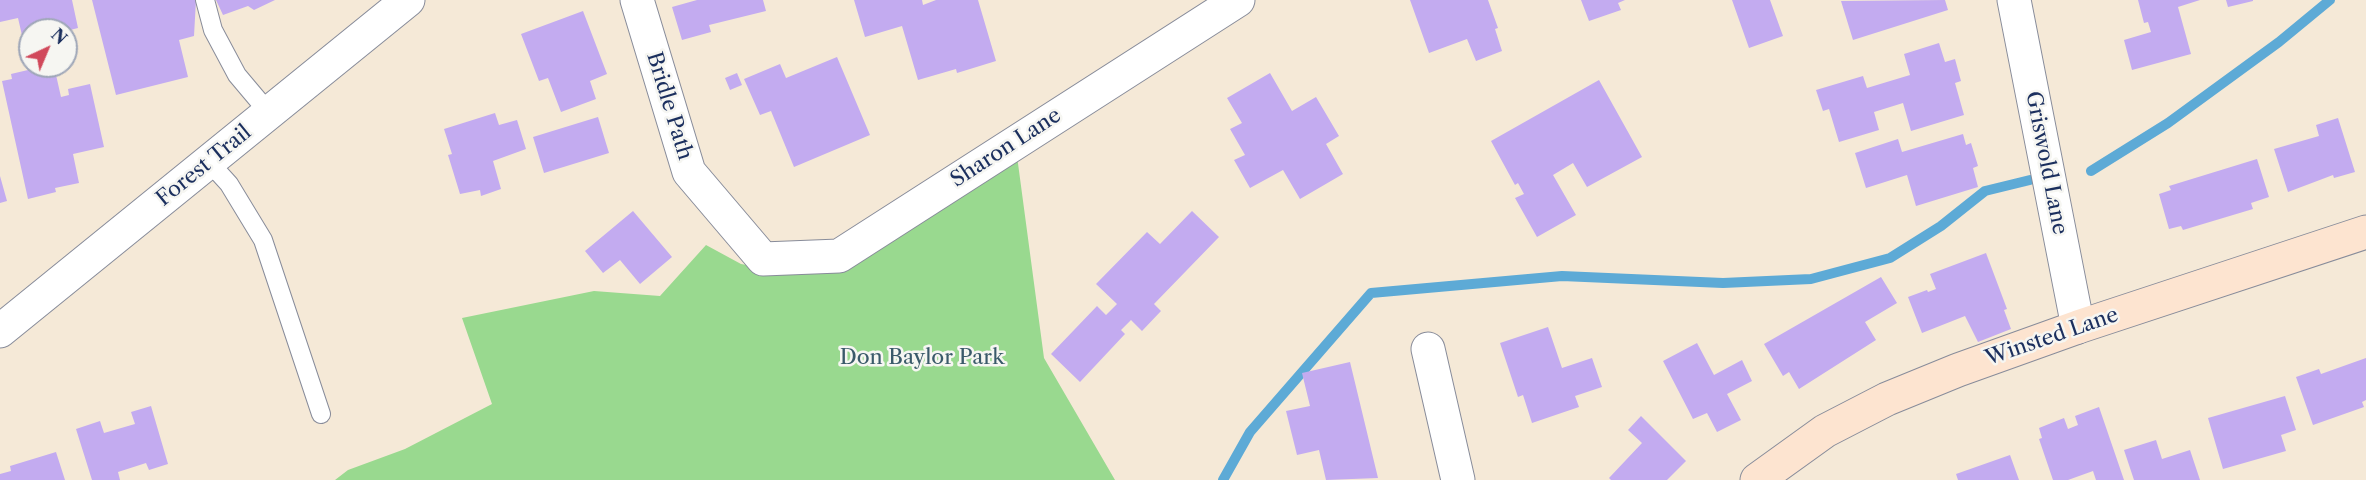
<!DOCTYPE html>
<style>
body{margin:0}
#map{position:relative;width:2366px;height:480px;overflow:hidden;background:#f5e9d7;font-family:"Libre Caslon Text",serif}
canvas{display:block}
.north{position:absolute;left:18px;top:18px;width:60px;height:60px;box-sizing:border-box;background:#f6f6f2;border:2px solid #9ea6b7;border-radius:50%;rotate:44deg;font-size:16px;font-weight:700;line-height:24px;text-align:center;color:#1b2f5e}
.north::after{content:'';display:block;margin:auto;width:21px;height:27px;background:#d1495b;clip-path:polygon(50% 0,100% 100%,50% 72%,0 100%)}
</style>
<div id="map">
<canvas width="2366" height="480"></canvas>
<div class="north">N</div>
</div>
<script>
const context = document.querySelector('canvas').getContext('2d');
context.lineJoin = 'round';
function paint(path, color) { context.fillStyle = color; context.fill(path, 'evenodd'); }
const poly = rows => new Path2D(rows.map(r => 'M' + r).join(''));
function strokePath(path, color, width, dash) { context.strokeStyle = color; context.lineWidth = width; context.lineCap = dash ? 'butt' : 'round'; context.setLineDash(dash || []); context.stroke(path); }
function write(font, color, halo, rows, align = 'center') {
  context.font = font + ' "Libre Caslon Text",serif'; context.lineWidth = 5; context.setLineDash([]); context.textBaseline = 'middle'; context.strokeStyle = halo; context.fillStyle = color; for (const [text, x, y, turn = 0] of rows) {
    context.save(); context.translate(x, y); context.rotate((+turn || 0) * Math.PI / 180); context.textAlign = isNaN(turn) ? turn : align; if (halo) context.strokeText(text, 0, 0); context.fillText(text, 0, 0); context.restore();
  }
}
paint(poly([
 [1017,156,1044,358,1115,480,335,480,348,470,405,449,492,404,462,318,594,291,660,296,706,245,741,264,786,272]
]), '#99d98f');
strokePath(poly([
 [2091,171,2168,123,2279,42,2330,0],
 [1223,480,1250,432,1371,293,1562,276,1723,283,1811,279,1890,258,1941,226,1985,191,2030,180]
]), '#5daad6', 10);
paint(poly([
 [0,0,72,0,78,28,66,31,30,30,30,42,24,44,18,18,0,22],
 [92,0,196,0,194,36,179,40,188,77,116,95],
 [216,0,275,0,254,10,248,6,223,15],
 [697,0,763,0,766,11,709,25,711,32,682,40,672,7],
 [854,0,922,0,923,5,936,0,978,0,996,61,957,73,956,69,918,80,902,26,865,37],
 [1410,0,1488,0,1498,28,1495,29,1502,51,1476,61,1467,39,1429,53],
 [1581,0,1625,0,1618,3,1621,10,1589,21],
 [1732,0,1770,0,1783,36,1749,48],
 [1945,0,1948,10,1853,40,1841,1],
 [2138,0,2200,0,2178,7,2191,54,2132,70,2124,40,2151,32,2148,22,2144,23],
 [2226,0,2253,0,2253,1,2228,7],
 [583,11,607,74,590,81,596,99,561,112,548,78,539,81,521,34],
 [1939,43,1945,62,1955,59,1961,81,1955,83,1964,115,1911,131,1903,103,1874,112,1879,130,1839,142,1829,109,1823,111,1816,90,1863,76,1867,88,1910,75,1904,54],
 [837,57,870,135,794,167,771,111,760,115,744,79,780,64,786,78],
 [45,66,54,66,61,97,69,95,68,89,90,84,104,147,73,154,79,183,55,188,56,192,28,199,2,81,12,79,11,74],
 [737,73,742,85,730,90,725,78],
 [1270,73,1292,111,1316,97,1339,136,1326,144,1343,174,1300,199,1283,170,1250,188,1234,160,1245,155,1230,129,1242,123,1227,98],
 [1599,80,1642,157,1587,187,1573,163,1553,175,1576,215,1537,237,1515,198,1524,194,1518,183,1515,185,1491,141],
 [495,113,499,125,517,120,526,149,493,161,501,189,481,196,480,190,460,194,448,155,452,154,444,129],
 [598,117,609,153,544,173,533,137],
 [2338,118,2355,172,2334,178,2333,175,2288,192,2274,149,2319,136,2316,125],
 [1963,134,1966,145,1971,143,1978,166,1973,168,1978,187,1916,206,1907,175,1866,188,1855,153,1898,139,1902,152],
 [2257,159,2269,197,2251,203,2253,209,2183,230,2181,226,2169,229,2159,194,2171,190,2169,186],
 [0,176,7,201,0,203],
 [633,211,672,257,640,284,620,260,603,273,585,251],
 [1192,211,1219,237,1154,304,1161,311,1142,331,1131,320,1121,330,1125,334,1080,382,1051,354,1097,306,1106,315,1117,304,1096,284,1147,232,1160,244],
 [1986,253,2007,309,2004,310,2011,329,1978,342,1965,316,1922,333,1908,297,1927,290,1928,292,1936,289,1930,274],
 [1881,277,1897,303,1865,322,1876,340,1799,389,1789,372,1783,376,1764,344],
 [1548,327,1562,368,1592,358,1602,387,1575,396,1579,407,1532,423,1523,395,1518,397,1500,343],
 [1697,343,1714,375,1742,360,1752,381,1727,394,1741,420,1717,432,1707,413,1693,419,1663,361],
 [2366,358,2366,400,2362,402,2364,407,2313,425,2296,377,2319,369,2321,374],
 [1350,362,1378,478,1326,480,1319,450,1297,455,1286,411,1310,406,1302,373],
 [2285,396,2296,430,2281,435,2286,451,2223,469,2208,418],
 [151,406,168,464,149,470,146,463,118,472,120,480,92,480,76,429,100,421,104,433,135,424,131,412],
 [2099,407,2124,480,2096,480,2093,471,2068,480,2053,480,2039,439,2042,438,2039,428,2064,418,2068,429,2078,425,2075,416],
 [1641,416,1686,461,1667,480,1611,480,1609,478,1642,443,1628,430],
 [2156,440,2162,459,2190,450,2200,480,2134,480,2124,450],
 [56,452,65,480,0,480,0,474,11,471,10,466],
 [2010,455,2019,480,1958,480,1956,474]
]), '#c3abf0');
const service = poly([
 [205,0,213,30,237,75,269,113],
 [209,162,229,184,263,240,321,414]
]);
const minor = poly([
 [637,0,689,172,763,259,839,256,1238,0],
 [2014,0,2078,327],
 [0,331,408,0],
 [1428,349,1458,480]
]);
const secondary = poly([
 [1757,480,1825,431,1887,399,1958,370,2078,327,2366,232]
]);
strokePath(service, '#888c9a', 20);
strokePath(minor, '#888c9a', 35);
strokePath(secondary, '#888c9a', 35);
strokePath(service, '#fff', 18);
strokePath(minor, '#fff', 33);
strokePath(secondary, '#fde4d0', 33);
write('21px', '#1b2f5e', '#f6f6f2', [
 ["Bridle Path",669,106,73],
 ["Sharon Lane",1006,148,-33],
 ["Griswold Lane",2046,163,79],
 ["Forest Trail",204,166,-39],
 ["Winsted Lane",2052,337,-19]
]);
write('21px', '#3a5a6a', '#f6f6f2', [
 ["Don Baylor Park",922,358]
]);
</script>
